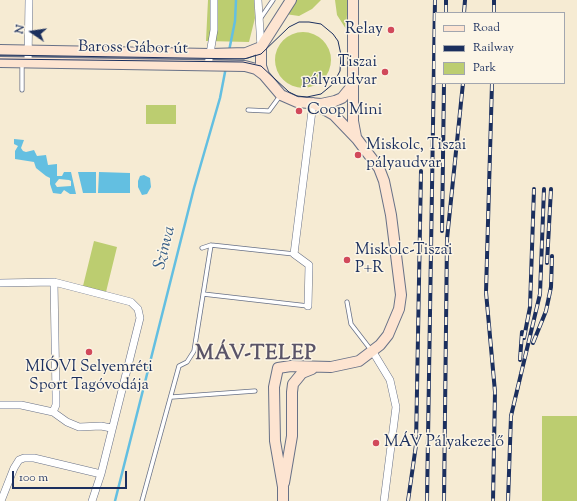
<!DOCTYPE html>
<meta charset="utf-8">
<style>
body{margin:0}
#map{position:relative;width:577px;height:501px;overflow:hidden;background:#f6ebd3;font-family:"Sorts Mill Goudy",serif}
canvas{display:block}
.legend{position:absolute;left:435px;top:12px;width:130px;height:72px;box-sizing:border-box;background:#fcf5e5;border:1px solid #a2a6af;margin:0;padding:5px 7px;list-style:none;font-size:12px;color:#1b2f5e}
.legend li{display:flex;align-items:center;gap:8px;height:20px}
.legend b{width:20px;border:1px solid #a2a6af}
.north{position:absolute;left:12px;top:12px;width:40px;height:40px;-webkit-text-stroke:3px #fcf5e5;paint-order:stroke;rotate:283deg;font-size:11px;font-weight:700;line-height:16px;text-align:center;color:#1b2f5e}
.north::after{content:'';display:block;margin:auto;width:14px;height:18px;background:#1b2f5e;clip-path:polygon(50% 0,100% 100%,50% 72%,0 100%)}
.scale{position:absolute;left:12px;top:471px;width:115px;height:18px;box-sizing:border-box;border:2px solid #1b2f5e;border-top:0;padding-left:5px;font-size:12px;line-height:14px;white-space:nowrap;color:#1b2f5e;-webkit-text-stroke:3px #fcf5e5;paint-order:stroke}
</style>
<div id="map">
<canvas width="577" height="501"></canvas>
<ul class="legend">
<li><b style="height:5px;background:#fde4d1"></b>Road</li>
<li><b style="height:5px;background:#1b2f5e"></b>Railway</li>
<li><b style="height:11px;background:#bccd70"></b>Park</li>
</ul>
<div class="north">N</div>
<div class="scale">100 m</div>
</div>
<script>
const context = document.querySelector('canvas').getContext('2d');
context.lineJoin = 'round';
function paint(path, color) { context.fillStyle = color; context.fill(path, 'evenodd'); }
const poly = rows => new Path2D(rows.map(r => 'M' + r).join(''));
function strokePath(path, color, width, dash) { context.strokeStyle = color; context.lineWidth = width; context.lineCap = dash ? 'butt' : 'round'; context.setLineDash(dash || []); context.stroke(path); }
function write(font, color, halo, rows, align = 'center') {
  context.font = font + ' "Sorts Mill Goudy",serif'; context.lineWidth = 3; context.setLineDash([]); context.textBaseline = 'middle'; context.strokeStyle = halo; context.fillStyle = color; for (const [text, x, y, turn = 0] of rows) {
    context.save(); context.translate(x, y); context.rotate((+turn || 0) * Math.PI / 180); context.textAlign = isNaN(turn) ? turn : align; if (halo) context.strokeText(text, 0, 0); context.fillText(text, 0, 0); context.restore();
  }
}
paint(poly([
 [208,0,254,0,255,18,249,42,206,41],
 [295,0,321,0,312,9,299,16,285,14],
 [335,0,348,0,346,29,337,15],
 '275 60a28 28 0 1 1 56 0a28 28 0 1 1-56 0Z',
 [146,105,176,105,176,124,146,124],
 [94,241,117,247,106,292,83,286],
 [542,416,577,416,577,501,542,501]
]), '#bccd70');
paint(poly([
 [14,139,24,140,21,148,23,151,26,152,34,150,37,156,46,155,48,165,57,164,57,176,62,176,64,172,71,172,76,194,70,194,64,190,61,194,53,193,50,184,50,178,46,176,36,168,34,162,15,159,15,151,18,146,14,144],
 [59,179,69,180,71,181,71,186,57,187,55,184],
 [78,172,96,172,96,193,83,193],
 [99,172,130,173,130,193,98,193],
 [144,175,150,178,151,187,147,194,142,195,138,187,138,181,140,176]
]), '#63bfe1');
strokePath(poly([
 [229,51,235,21,236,0],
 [115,501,194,188,220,98,226,67]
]), '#63bfe1', 2.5);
const lane = poly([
 [260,19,273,0],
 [22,63,22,90],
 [248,110,269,111,280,96],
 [202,248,211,245,294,254],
 [203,294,308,306],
 [347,302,351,324,371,350],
 [172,397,255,391],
 [142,501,179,366,187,362,194,351,211,245]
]);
const street = poly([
 [258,0,261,47],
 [28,62,29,0],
 [208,65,214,30,214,0],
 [0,283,54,282,131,302,138,309,140,318,101,474,92,501],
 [308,306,309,265,294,254,313,103],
 [373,352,390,380,396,407,384,501],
 [0,405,21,405,53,412,67,422,79,427,101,426,111,428],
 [53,412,56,405,56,395,54,282],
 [1,501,14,468,19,460,24,458,34,458,101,474]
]);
const secondary = poly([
 [353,0,353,121,356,137],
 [0,50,210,54,246,53,261,47],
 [0,62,245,66,256,69,264,75,281,95,297,102,321,104,335,101,342,98,351,87,353,78],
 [264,75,261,66,261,47,291,0],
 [284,483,292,436,292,392,293,384,302,373,312,369],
 [283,501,283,487,275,441,274,387,278,368,291,366,331,367,359,361,380,345,388,335,399,309,401,295,391,215,384,181,379,168,357,139,334,115,313,103]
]);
strokePath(lane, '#687187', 5);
strokePath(street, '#687187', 8);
strokePath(secondary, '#687187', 12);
strokePath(lane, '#fff', 3.5);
strokePath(street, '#fff', 7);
strokePath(secondary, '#fde4d1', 10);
strokePath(poly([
 [0,55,244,59,261,54,289,27,299,22,309,22,321,24,333,34,338,41,341,55,340,71,333,84,321,94,307,97,297,96,289,92,261,66,243,62,0,59]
]), '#1b2f5e', 1);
const rail = poly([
 [446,13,446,0],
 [464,13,465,0],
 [494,13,494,0],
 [492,83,486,292,495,392,493,501],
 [442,231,444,83],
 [547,263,551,189],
 [524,338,530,307,534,189],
 [533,343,546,311,551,287,552,256],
 [520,360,522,332],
 [408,501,416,445,421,171],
 [427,501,435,0],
 [444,501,447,239,463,83],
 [508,501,511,416,540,294,544,189]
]);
strokePath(rail, '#1b2f5e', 4);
strokePath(rail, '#fcf5e5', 2.5, [8]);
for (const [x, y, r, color] of [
 [391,30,4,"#d1495b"],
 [385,72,4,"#d1495b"],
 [299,111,4,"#d1495b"],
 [358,155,4,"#d1495b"],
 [347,260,4,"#d1495b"],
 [89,352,4,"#d1495b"],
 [376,443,4,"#d1495b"]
]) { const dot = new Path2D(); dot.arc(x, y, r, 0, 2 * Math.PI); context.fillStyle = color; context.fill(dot); strokePath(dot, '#fcf5e5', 1.5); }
write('16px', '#1b2f5e', '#fcf5e5', [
 ["Relay",383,30,"right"],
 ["Tiszai",377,63,"right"],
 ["pályaudvar",377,81,"right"],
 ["Coop Mini",307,111],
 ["Miskolc, Tiszai",366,146],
 ["pályaudvar",366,164],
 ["Miskolc-Tiszai",355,251],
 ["P+R",355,269],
 ["MIÓVI Selyemréti",89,368,"center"],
 ["Sport Tagóvodája",89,386,"center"],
 ["MÁV Pályakezelő",384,443]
], 'left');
write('16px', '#1b2f5e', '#fcf5e5', [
 ["Baross Gábor út",133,49,1]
]);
write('italic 17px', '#315a85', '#fcf5e5', [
 ["Szinva",166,248,-76]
]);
context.letterSpacing = '1px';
write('bold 20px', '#5a5468', '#fcf5e5', [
 ["MÁV-TELEP",256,356]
]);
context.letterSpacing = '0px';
</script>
